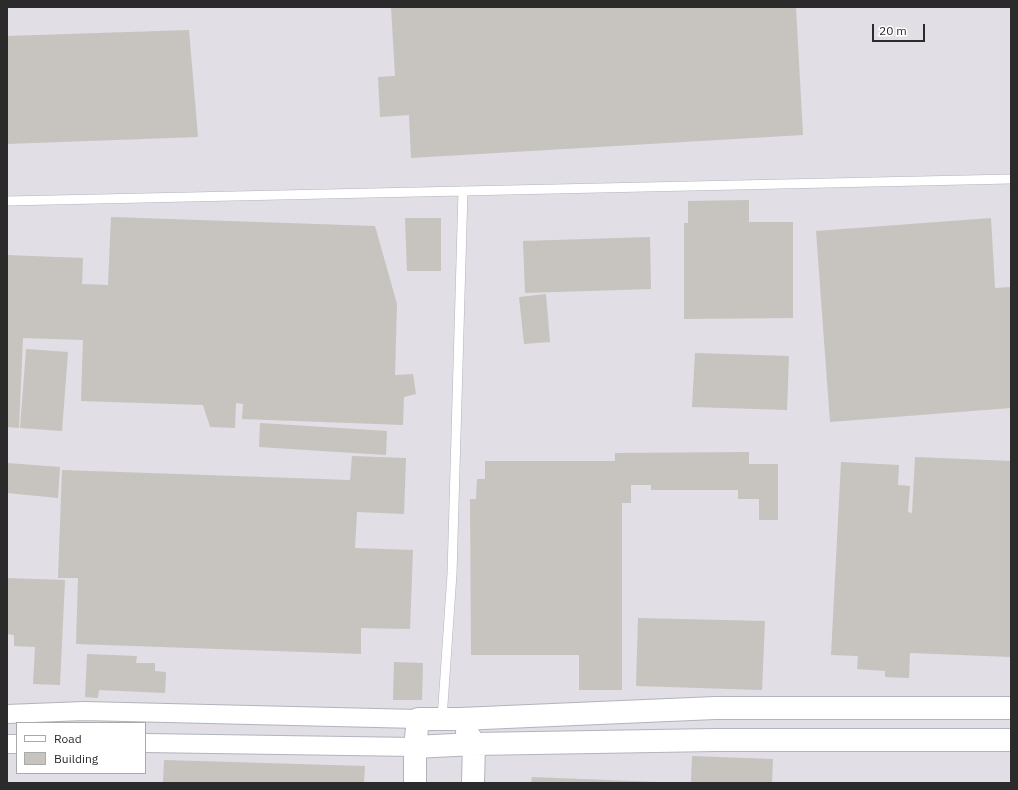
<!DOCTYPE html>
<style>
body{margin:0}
#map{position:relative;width:1018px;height:790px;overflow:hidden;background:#ebe7df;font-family:"IBM Plex Sans",sans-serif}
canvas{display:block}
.frame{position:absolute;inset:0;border:8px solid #2b2b2b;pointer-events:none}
.legend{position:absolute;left:16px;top:722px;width:130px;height:52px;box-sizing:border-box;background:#fff;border:1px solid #aaa;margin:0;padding:5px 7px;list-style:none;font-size:12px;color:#2b2b2b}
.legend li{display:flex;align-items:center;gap:8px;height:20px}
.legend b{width:20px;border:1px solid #aaa}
.scale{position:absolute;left:872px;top:24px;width:53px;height:18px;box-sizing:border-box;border:2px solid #2b2b2b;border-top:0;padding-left:5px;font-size:12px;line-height:14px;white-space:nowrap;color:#2b2b2b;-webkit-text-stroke:3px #fff;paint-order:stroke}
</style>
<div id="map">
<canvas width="1018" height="790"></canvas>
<div class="frame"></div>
<ul class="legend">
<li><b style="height:5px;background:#fff"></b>Road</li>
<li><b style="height:11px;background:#c7c3be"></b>Building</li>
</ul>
<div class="scale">20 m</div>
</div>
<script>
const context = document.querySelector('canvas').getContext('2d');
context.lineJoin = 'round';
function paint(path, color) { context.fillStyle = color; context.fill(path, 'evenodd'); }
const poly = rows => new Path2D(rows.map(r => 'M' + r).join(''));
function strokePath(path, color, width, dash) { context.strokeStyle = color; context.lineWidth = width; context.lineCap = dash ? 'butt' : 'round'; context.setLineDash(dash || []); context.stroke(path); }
paint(poly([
 [7,7,1011,7,1011,783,7,783],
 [17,723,145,723,145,773,17,773]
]), '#e1dee5');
paint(poly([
 [391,7,796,7,803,135,411,158,409,115,380,117,378,77,395,76],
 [189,30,198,137,7,144,7,36],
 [749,200,749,222,793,222,793,318,684,319,684,223,688,223,688,201],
 [111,217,375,226,397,304,395,375,413,374,416,394,404,397,403,425,242,419,243,404,236,403,235,428,210,427,203,405,81,401,83,340,23,338,19,428,7,427,7,255,83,258,82,284,108,285],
 [405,218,441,218,441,271,407,271],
 [991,218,995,288,1011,287,1011,408,830,422,816,231],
 [650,237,651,289,525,293,523,241],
 [546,294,550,342,524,344,519,297],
 [26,349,68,352,62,431,20,428],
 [695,353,789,356,787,410,692,407],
 [260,423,387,431,386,455,259,447],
 [749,452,749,464,778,464,778,520,759,520,759,499,738,499,738,490,651,490,651,485,631,485,631,503,622,503,622,690,579,690,579,655,471,655,470,499,476,499,477,479,485,479,485,461,615,461,615,453],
 [352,456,406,458,404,514,357,512,355,548,413,550,410,629,361,628,361,654,76,644,78,578,58,578,62,470,350,480],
 [915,457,1011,461,1011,657,910,653,909,678,885,677,885,671,857,669,858,656,831,655,841,462,899,465,898,485,910,486,908,512,912,513],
 [7,463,60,467,58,498,7,493],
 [7,578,65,580,60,685,33,684,35,647,14,646,14,635,7,634],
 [638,618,765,621,762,690,636,686],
 [87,654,137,656,136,663,155,663,155,671,166,672,165,693,99,690,98,698,85,697],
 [394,662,423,663,422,700,393,700],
 [692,756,773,759,772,783,691,783],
 [164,760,365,766,364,783,163,783],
 [532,777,658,782,658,783,531,783]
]), '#c7c3be');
const service = poly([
 [7,201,1011,179],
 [442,719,452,574,463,191]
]);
const minor = poly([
 [7,714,84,711,418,719],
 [145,743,415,747],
 [7,744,17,744]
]);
const tertiary = poly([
 [467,732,474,744,473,783],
 [415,747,474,744,715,740,1011,740],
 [415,783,415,747,418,719,460,719,715,708,1011,708]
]);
strokePath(service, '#b2b4bd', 10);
strokePath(minor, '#b2b4bd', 20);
strokePath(tertiary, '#b2b4bd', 24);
strokePath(service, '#fff', 9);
strokePath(minor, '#fff', 18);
strokePath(tertiary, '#fff', 22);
</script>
